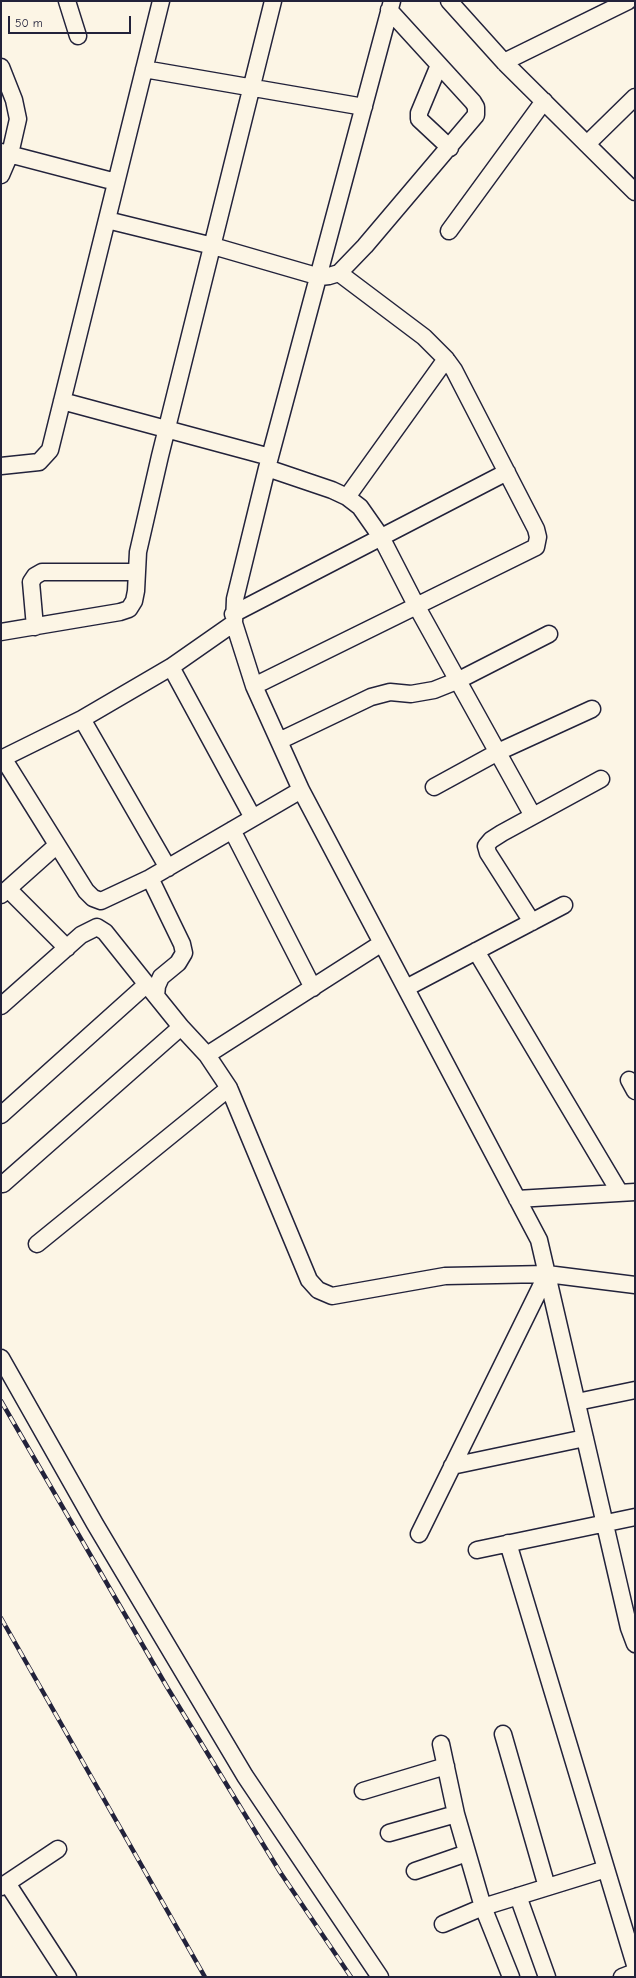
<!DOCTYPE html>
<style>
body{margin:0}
#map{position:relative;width:636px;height:1978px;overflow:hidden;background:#fcf5e5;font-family:"Comic Neue",sans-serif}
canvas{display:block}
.frame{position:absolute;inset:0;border:2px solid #22223b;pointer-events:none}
.scale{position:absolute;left:8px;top:16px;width:123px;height:18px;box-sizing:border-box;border:2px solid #22223b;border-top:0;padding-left:5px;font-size:12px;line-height:14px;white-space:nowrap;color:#22223b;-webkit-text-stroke:3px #fcf5e5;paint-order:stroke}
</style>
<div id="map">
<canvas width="636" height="1978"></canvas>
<div class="frame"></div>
<div class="scale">50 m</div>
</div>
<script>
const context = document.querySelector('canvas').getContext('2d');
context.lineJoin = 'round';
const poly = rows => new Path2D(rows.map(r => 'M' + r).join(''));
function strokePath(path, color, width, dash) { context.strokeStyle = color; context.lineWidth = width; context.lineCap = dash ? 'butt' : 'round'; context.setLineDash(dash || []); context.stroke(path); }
const minor = poly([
 [67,1,78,36],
 [392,1,267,468,235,599,234,623,254,686,301,790,539,1240,629,1628,635,1644],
 [449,1,504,62,635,192],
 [504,62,628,1],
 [439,65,419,113,419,119,450,148],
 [1,67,14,100,18,119,10,154,1,175],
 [144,69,364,107],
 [587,144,635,97],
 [1,152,116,182],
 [107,220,213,246,320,277,329,276,339,273,365,246,476,115,476,107,473,102,389,10],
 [449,231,544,101],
 [62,401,270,457],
 [1,466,39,462,50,450,161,1],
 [267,468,332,490,347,497,360,507,381,537,417,607,533,816],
 [347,497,446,359],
 [233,614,507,472],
 [35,627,31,582,35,576,42,572,137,572],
 [1,632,120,612,129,609,134,601,136,591,138,552,160,456,273,1],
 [171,667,253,818],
 [254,686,536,547,538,537,536,529,454,370,446,359,424,337,339,273],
 [82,719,168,868],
 [279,741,371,697,390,692,411,694,434,690,459,680,549,634],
 [3,758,86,891,93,898,101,901,150,878,301,790],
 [1,759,82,719,171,667,234,623],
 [434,787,498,752,592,709],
 [232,830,313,988],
 [150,878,182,944,184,953,178,963,161,977,157,986,156,996,181,1027,207,1055,229,1088,309,1280,318,1290,332,1296,445,1276,547,1274,635,1285],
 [8,889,67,948],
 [1,895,57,845],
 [532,922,488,853,486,846,491,840,502,833,601,779],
 [476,951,620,1193],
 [406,988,564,905],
 [1,1006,81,935,97,927,105,932,156,996],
 [207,1055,382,943],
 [629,1080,635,1091],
 [1,1115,147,984],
 [3,1184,181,1027],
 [517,1199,635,1192],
 [37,1244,229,1088],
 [1,1358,95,1524,245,1776,380,1977],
 [577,1402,635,1390],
 [452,1466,585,1438],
 [419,1534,547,1274],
 [508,1543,635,1965],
 [477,1550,635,1517],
 [503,1734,547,1887],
 [441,1744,456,1814,483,1907,511,1977],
 [363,1791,446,1766],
 [389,1833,456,1814],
 [415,1871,467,1853],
 [7,1883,68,1977],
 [1,1887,58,1849],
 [518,1896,547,1977],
 [443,1924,483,1907,606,1869],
 [622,1977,635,1972]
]);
strokePath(minor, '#22223b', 19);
strokePath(minor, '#fcf5e5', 16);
const rail = poly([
 [1,1401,167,1687,280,1872,351,1977],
 [1,1618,205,1977]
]);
strokePath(rail, '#22223b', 4.5);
strokePath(rail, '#fcf5e5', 3, [9]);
</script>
